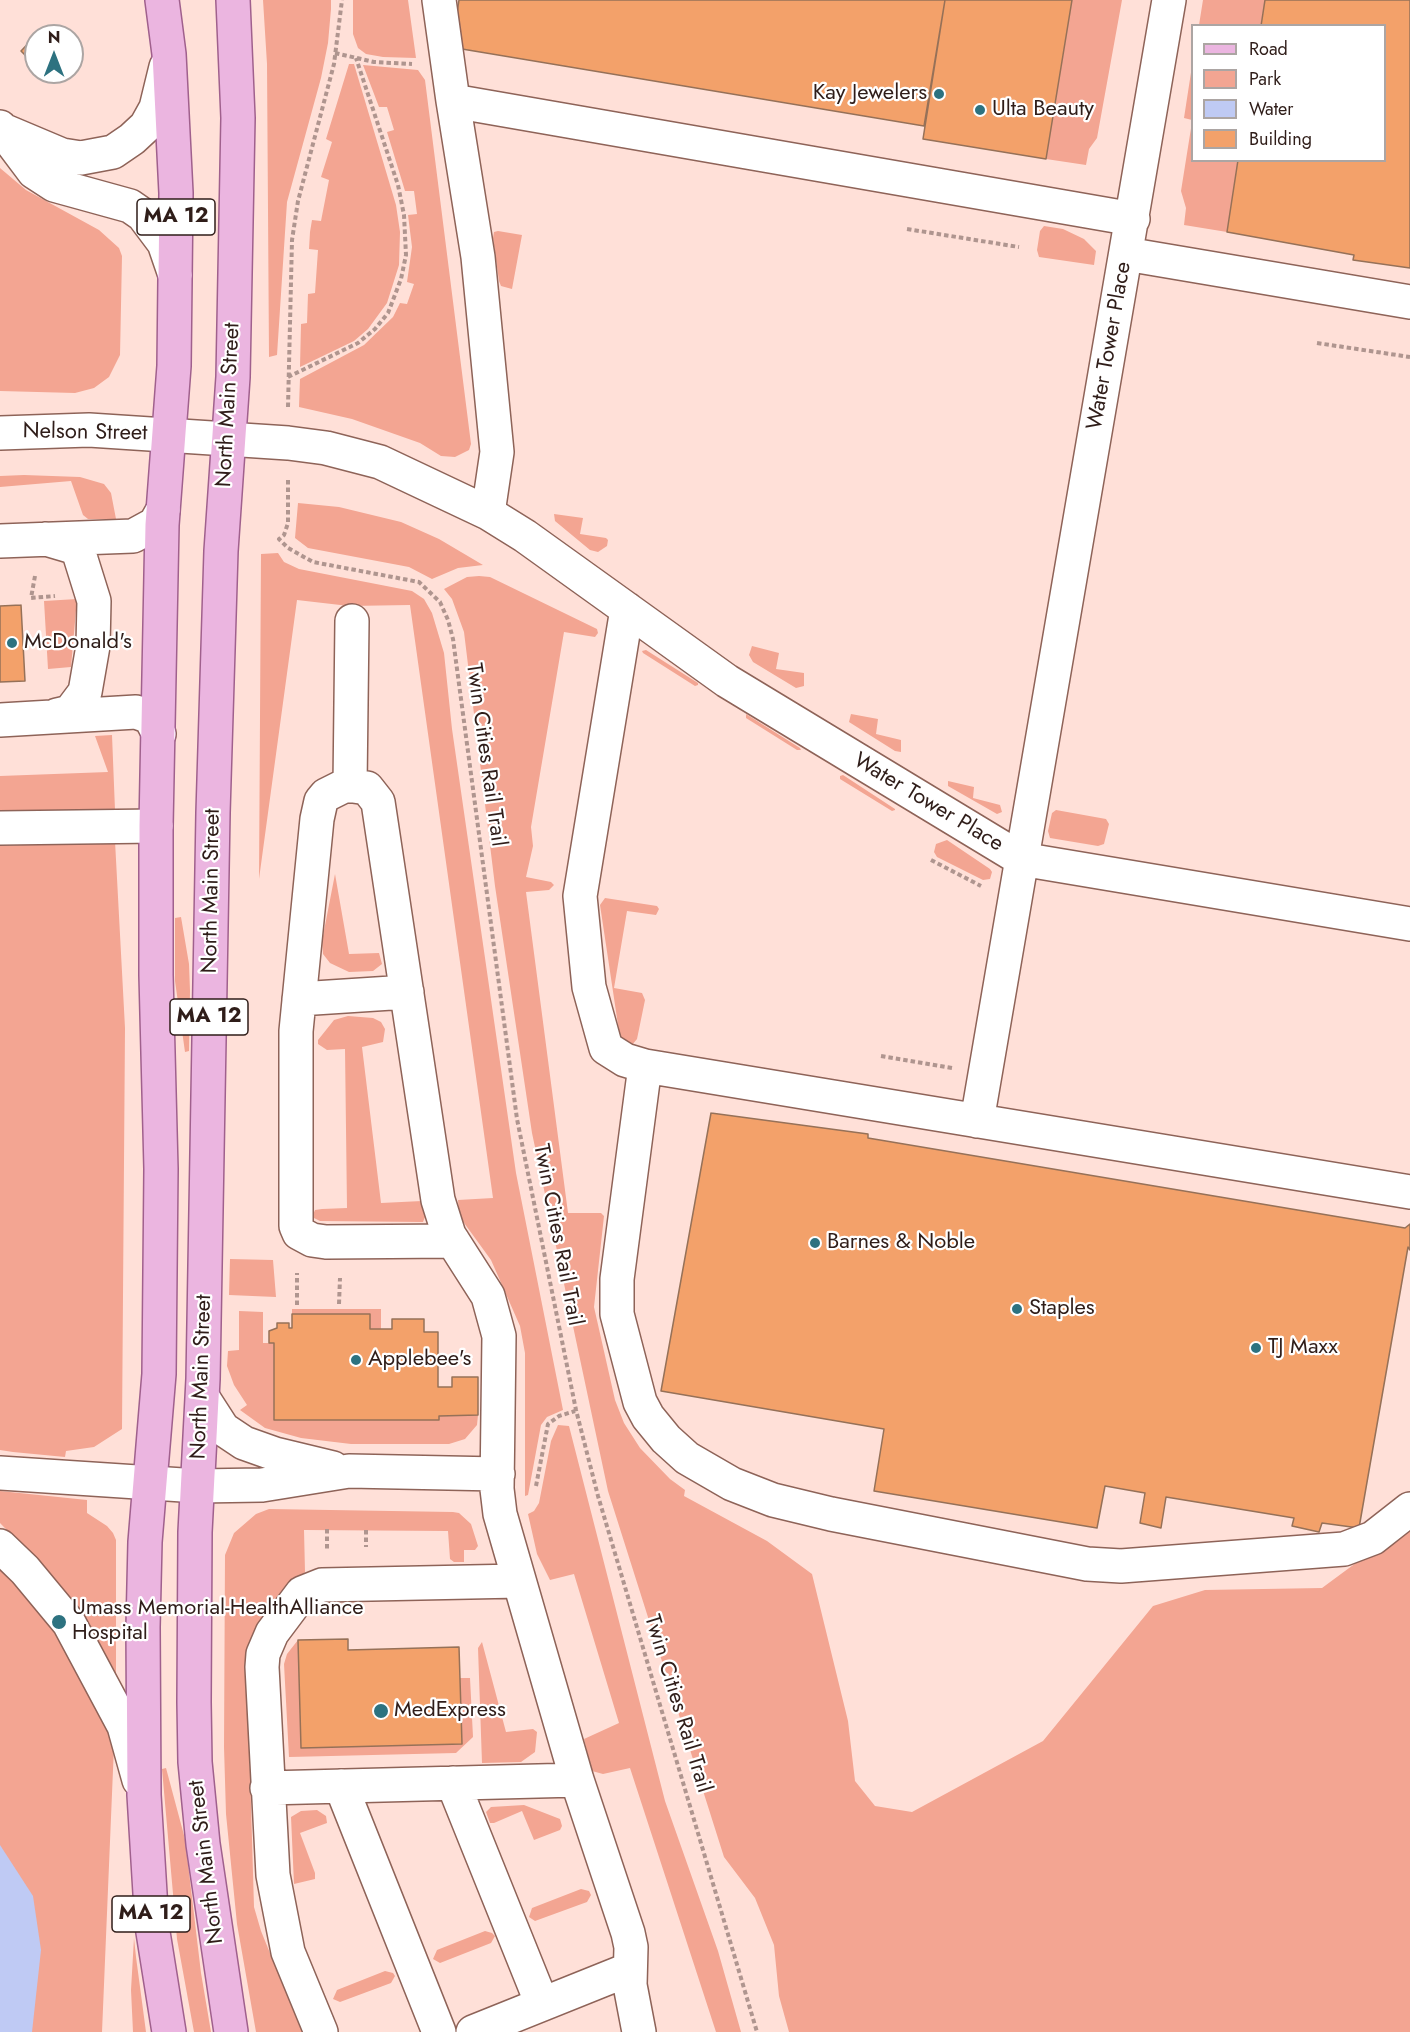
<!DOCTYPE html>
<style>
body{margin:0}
#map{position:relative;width:1410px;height:2032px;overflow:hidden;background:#ffe0d8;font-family:Jost,sans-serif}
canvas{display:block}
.legend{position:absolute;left:1191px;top:24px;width:195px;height:138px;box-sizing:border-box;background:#fff;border:2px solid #aca5a3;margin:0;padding:8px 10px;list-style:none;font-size:18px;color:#2f1d19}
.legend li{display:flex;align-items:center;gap:12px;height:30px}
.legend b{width:30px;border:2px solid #aca5a3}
.north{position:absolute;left:24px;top:24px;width:60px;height:60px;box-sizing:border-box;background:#fff;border:2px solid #aca5a3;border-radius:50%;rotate:0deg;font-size:16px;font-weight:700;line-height:24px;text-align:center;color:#2f1d19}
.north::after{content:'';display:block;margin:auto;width:21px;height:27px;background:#2d7280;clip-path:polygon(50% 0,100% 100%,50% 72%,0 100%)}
</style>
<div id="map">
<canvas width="1410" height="2032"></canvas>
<ul class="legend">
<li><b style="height:8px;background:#ebb5e0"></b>Road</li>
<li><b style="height:16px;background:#f3a592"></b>Park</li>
<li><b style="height:16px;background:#bfcaf4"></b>Water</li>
<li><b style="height:16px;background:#f3a16a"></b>Building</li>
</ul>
<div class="north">N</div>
</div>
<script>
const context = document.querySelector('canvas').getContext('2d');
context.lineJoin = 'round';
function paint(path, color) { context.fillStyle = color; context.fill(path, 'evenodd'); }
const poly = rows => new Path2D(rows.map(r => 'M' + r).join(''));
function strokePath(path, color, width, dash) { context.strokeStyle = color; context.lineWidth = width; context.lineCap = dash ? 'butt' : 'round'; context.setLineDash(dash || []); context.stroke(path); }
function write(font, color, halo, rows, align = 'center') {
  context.font = font + ' Jost,sans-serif'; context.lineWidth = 4.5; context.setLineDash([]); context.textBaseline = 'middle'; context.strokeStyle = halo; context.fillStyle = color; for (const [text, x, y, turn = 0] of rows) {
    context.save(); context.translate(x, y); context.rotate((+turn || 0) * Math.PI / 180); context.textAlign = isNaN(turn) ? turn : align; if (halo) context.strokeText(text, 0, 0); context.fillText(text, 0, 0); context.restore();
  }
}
paint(poly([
 [263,0,331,0,331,9,328,43,321,78,287,202,277,355,269,357,267,64],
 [353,0,408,0,416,58,383,57,366,54,358,48,353,34],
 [1072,0,1122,0,1097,138,1089,149,1086,165,1046,159],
 [1203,0,1265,0,1261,25,1199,25],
 [349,64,354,64,396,205,400,232,399,265,387,303,368,329,354,341,300,367,301,324,307,323,308,294,315,293,318,250,309,249,310,232,312,220,321,221,329,180,321,177,332,142,326,139],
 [363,65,418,70,425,80,471,444,469,450,455,457,441,456,420,443,352,419,299,407,300,379,364,345,393,317,400,303,407,304,414,284,407,282,412,247,408,215,417,214,414,191,405,191,387,132,394,130,387,107,379,107],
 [1192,66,1192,120,1184,118],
 [1192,122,1192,160,1238,161,1227,232,1184,225,1186,208,1181,191],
 [0,168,26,190,99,230,119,248,122,256,120,355,109,377,94,388,75,393,0,391],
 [1044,226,1063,229,1084,239,1096,251,1094,265,1039,257,1037,250,1040,231],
 [498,231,522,235,512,289,501,286,499,281,493,238,494,232],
 [24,475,80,477,104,484,111,493,116,519,88,519,83,515,71,481,0,487,0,476],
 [298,503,339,507,401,522,439,539,483,565,458,568,432,579,409,567,308,548,295,538],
 [554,514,583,518,580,534,606,538,608,540,607,546,598,552,590,550,555,521],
 [278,553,284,562,299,569,412,591,424,599,432,613,444,653,452,729,516,1173,563,1410,547,1417,541,1425,528,1495,525,1496,525,1353,520,1326,491,1260,459,1216,458,1200,493,1198,410,605,349,606,297,600,259,879,261,554],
 [479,576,490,577,597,629,598,633,595,637,564,632,531,827,533,846,526,877,551,882,554,885,549,890,526,892,568,1213,601,1213,604,1216,594,1307,615,1400,624,1423,640,1448,670,1479,685,1490,684,1496,767,1541,812,1574,848,1721,855,1781,875,1806,912,1812,1043,1741,1153,1606,1205,1590,1322,1588,1410,1523,1410,2032,789,2032,779,1996,774,1945,755,1898,724,1857,608,1491,532,1133,495,886,464,632,452,599,444,589,467,577],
 [77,599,71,667,48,669,44,601],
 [752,646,779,653,776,669,804,673,804,686,796,688,753,662,749,655],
 [646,650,698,683,698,685,695,686,643,653,642,651],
 [746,714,800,748,801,750,797,750,746,718],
 [851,714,878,719,876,734,901,740,901,752,895,751,849,722],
 [112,735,115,810,0,816,0,776,108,772,95,736],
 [843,775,895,809,895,810,892,811,840,779,840,776],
 [948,781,974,787,973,798,1000,805,1002,812,997,814,948,786],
 [1056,810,1106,819,1109,824,1104,844,1098,846,1050,838,1048,831,1052,813],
 [947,840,990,869,992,872,990,879,983,880,937,857,934,852,936,844],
 [115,841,125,1028,122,1429,94,1447,66,1451,65,1457,13,1452,0,1450,0,846],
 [335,874,349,954,379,953,382,964,373,971,349,972,330,963,323,954,322,941],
 [605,898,657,906,659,909,656,915,627,911,614,988,642,993,645,1000,637,1039,632,1045,620,1038,600,905],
 [181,917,189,964,190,991,189,1051,185,1052,175,981,175,918],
 [348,1016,373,1018,381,1022,385,1029,383,1042,362,1047,381,1203,422,1201,427,1212,423,1222,320,1221,312,1217,315,1210,322,1209,347,1208,345,1049,327,1050,318,1044,318,1040,334,1020],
 [230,1259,273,1260,276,1297,229,1295],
 [292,1309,381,1309,381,1329,370,1329,369,1314,292,1314],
 [239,1311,263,1312,263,1343,274,1343,274,1420,439,1420,439,1416,478,1415,477,1425,465,1439,449,1444,351,1444,301,1438,265,1428,240,1410,247,1405,234,1385,227,1366,228,1351,239,1350],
 [558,1425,569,1426,665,1801,718,1951,741,2032,716,2032,630,1768,603,1774,592,1771,584,1739,619,1723,574,1574,550,1580,537,1554,528,1514,534,1511,539,1503,551,1441],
 [0,1491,87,1500,87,1513,107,1526,113,1533,116,1540,116,1688,34,1558,0,1523],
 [269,1509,453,1512,459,1513,471,1524,478,1546,475,1550,464,1550,464,1562,454,1562,450,1559,448,1531,304,1530,305,1572,247,1669,254,1907,261,1931,302,2032,256,2032,237,1924,226,1814,224,1747,225,1555,234,1533,256,1514],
 [0,1565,41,1612,62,1645,94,1702,114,1746,102,2032,0,2032],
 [298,1640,301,1748,462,1744,460,1678,470,1678,473,1737,456,1753,289,1757,284,1664,287,1654],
 [482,1642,506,1732,533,1729,537,1732,535,1752,521,1762,482,1763,478,1648],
 [166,1768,185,1839,201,1973,211,2032,194,2032,177,1939,162,1769],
 [524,1805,560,1819,562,1826,560,1830,534,1840,522,1811,494,1823,490,1823,486,1812,491,1807],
 [317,1810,326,1816,327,1823,300,1833,315,1873,315,1879,294,1884,291,1817,301,1811],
 [581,1889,589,1891,591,1895,587,1902,535,1921,529,1917,532,1908],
 [485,1931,492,1933,495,1936,491,1943,440,1963,433,1959,437,1950],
 [134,1938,136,1957,146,2032,133,2032,131,1990],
 [385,1971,393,1973,395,1976,391,1983,340,2002,333,1999,337,1990]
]), '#f3a592');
paint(poly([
 [0,1845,33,1896,41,1950,32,2032,0,2032]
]), '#bfcaf4');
const building = poly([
 [459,0,945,0,924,126,462,49,457,13,459,0],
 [945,0,1072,0,1046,159,923,139,945,0],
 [1265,0,1410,0,1410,268,1353,260,1354,255,1227,232,1238,160,1384,160,1384,26,1261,26,1265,0],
 [44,27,52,36,36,36,36,66,21,51,44,27],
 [21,605,25,681,0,682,0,606,21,605],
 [711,1113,868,1134,868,1138,1405,1228,1410,1224,1410,1250,1408,1247,1359,1528,1322,1523,1319,1532,1292,1526,1294,1518,1166,1497,1161,1528,1140,1523,1145,1493,1105,1486,1097,1528,874,1491,884,1429,661,1391,711,1113],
 [292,1314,370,1314,370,1329,392,1329,392,1319,424,1319,424,1332,438,1332,438,1387,452,1387,452,1377,478,1377,478,1415,439,1416,439,1420,274,1420,274,1343,269,1343,269,1331,277,1328,277,1323,289,1323,289,1328,292,1328,292,1314],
 [348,1639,348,1650,459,1647,462,1744,301,1748,298,1640,348,1639]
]);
paint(building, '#f3a16a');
strokePath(building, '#967158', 1.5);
const minor = poly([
 [439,0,453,101],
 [0,127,34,172,54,185,130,206,143,215,164,243,175,275],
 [5,131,62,155,81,158,113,152,132,139,146,126,156,108,166,67],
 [1126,254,1410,302],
 [0,433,89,430,288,443,326,448,380,462,488,513,525,536,727,681,1021,859,1410,924],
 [488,513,497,452,478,257,453,101,1133,219],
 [46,539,73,547,79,553,94,601,93,646,85,692,70,712,57,715],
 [0,541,133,536,155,524,163,510],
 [627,609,580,896,589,987,606,1048,625,1060,645,1066,1410,1192],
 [0,720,136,712,150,717,159,734],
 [350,786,352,621],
 [0,828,156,826],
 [299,999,407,992],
 [645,1066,617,1279,617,1314,640,1402,648,1417,666,1439,687,1458,732,1484,773,1500,831,1514,1087,1564,1121,1566,1344,1549,1373,1538,1410,1509],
 [977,1121,1169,0],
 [453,1241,326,1242,312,1240,299,1233,296,1226,296,1031,317,819,321,801,326,795,346,785,367,788,378,802,438,1200,449,1235,488,1296,499,1336,497,1489,500,1514,577,1780,628,1933,631,1947,630,1985,639,2032],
 [203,1398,223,1429,244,1443,275,1454,333,1468],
 [0,1473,198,1486,262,1485,349,1471,498,1474],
 [0,1546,25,1570,69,1623,124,1726,139,1780],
 [453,1783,542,2004],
 [341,1786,439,2032],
 [267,1788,577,1780],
 [321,2032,288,1952,273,1875,262,1667,263,1654,272,1633,302,1593,322,1585,519,1581],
 [473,2032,630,1969]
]);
const major = poly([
 [162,0,169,54,176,193,174,366,162,525,156,826,156,975,161,1169,159,1374,145,1542,143,1627,144,1795,152,1926,169,2032],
 [231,2032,203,1844,195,1762,194,1702,195,1532,203,1379,213,813,221,551,233,377,238,118,233,0]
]);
strokePath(minor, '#8e6358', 36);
strokePath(major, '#a0608d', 36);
strokePath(poly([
 [335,53,374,62,412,64],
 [907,229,1019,247],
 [1317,343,1410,357],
 [288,377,358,343,375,329,388,313,401,279,406,255,404,215,398,185,356,58],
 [288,407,292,240,298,201,334,64,342,0],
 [288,480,288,523,284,535,279,539,288,548,313,562,419,582,440,602,448,620,453,639,517,1119,576,1410,598,1496,757,2032],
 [35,576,31,598,55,596],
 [931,860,981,886],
 [881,1056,952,1068],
 [339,1304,340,1278],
 [297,1305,297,1273],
 [536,1486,548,1424,559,1416,575,1411],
 [327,1529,327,1550],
 [366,1530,366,1547]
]), '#af958f', 4, [4.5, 3]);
strokePath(minor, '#fff', 33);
strokePath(major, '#ebb5e0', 33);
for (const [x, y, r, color] of [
 [939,94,6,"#2d7280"],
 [980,110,6,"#2d7280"],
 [12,643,6,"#2d7280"],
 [815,1243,6,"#2d7280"],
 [1017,1309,6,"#2d7280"],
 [1256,1348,6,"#2d7280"],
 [356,1360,6,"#2d7280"],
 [59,1622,8,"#2d7280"],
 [381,1711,8,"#2d7280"]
]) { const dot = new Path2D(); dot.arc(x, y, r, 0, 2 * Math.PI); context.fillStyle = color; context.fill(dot); strokePath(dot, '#fff', 2); }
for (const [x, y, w] of [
 [176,217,78],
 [209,1017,78],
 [151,1914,78]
]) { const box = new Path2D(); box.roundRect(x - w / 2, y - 18, w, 36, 4.5); context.fillStyle = '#fff'; context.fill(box); strokePath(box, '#2f1d19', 1.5); }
write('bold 21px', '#2f1d19', null, [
 ["MA 12",176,217],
 ["MA 12",209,1017],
 ["MA 12",151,1914]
]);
write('22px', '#2f1d19', '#fff', [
 ["Kay Jewelers",927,94,"right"],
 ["Ulta Beauty",992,110],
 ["McDonald's",24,643],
 ["Barnes & Noble",827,1243],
 ["Staples",1029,1309],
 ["TJ Maxx",1268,1348],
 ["Applebee's",368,1360],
 ["Umass Memorial-HealthAlliance",72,1609],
 ["Hospital",72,1634],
 ["MedExpress",394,1711]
], 'left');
write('22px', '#2f1d19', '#fff', [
 ["Water Tower Place",1110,346,-80],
 ["North Main Street",229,405,-87],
 ["Nelson Street",85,433,1],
 ["Twin Cities Rail Trail",485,755,82],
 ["Water Tower Place",928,803,31],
 ["North Main Street",212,891,-89],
 ["Twin Cities Rail Trail",557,1235,79],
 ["North Main Street",202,1377,-88],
 ["Twin Cities Rail Trail",677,1704,73],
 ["North Main Street",207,1862,-97]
]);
</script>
